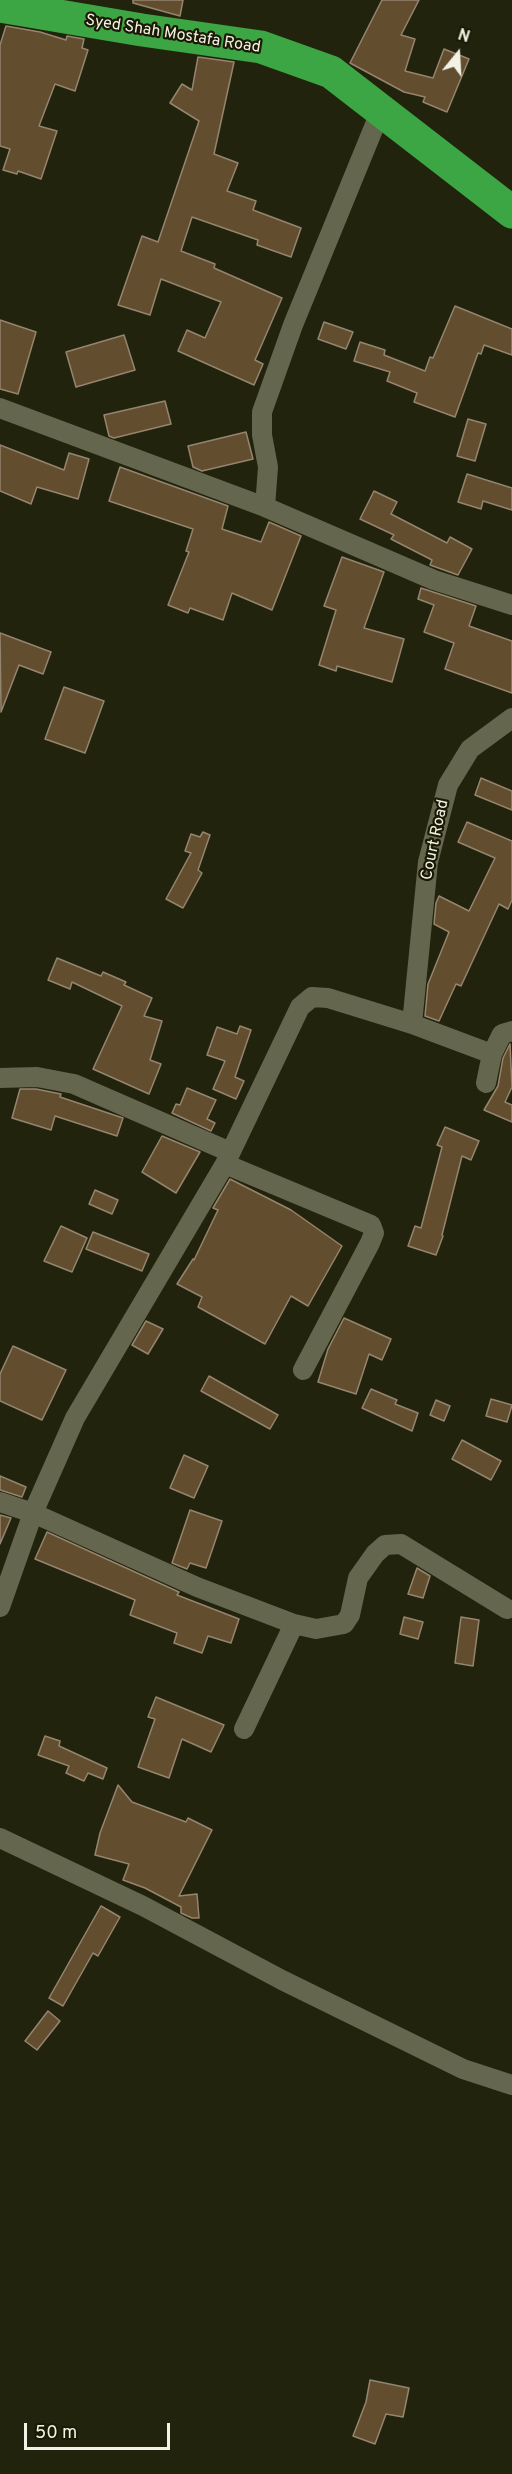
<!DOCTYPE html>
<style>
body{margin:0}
#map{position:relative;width:512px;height:2474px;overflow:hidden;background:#22230d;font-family:Overpass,sans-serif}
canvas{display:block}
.north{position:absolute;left:428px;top:24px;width:60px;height:60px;-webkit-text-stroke:4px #191904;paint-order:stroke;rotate:18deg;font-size:16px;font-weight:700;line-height:24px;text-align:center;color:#f2f3e5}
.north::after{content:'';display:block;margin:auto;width:21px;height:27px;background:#f2f3e5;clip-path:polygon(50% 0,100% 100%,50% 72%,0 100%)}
.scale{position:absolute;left:24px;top:2423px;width:146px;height:27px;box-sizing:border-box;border:3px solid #f2f3e5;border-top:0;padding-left:8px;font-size:18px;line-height:21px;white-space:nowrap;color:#f2f3e5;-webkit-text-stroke:4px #191904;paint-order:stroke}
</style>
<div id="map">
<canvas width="512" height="2474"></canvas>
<div class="north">N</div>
<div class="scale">50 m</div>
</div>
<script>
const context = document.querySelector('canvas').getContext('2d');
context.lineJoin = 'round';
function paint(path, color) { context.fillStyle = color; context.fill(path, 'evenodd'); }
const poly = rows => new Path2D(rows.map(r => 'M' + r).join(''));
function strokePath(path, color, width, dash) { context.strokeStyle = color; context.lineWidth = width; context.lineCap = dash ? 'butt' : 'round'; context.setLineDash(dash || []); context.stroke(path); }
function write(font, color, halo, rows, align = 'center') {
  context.font = font + ' Overpass,sans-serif'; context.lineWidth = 4.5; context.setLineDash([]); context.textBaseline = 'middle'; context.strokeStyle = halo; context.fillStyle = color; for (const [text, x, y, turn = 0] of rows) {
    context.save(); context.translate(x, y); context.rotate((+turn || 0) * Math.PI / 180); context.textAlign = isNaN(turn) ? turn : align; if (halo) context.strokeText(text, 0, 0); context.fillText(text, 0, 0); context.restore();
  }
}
const building = poly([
 [133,0,183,0,180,16,133,3,133,0],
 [382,0,419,0,401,35,415,39,405,71,433,78,444,49,469,59,447,112,423,102,425,97,404,92,350,63,382,0],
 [6,26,40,32,66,40,67,36,84,39,82,48,88,50,75,91,55,84,39,126,57,131,41,179,18,171,17,174,3,170,10,149,0,146,0,45,6,26],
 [198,57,234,62,214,154,238,163,227,191,256,201,253,210,301,228,291,257,257,245,258,240,192,217,181,251,215,264,214,268,282,298,255,360,263,364,254,385,178,351,187,330,205,338,221,302,161,279,150,315,118,305,142,236,158,242,199,121,170,103,182,84,192,90,198,57],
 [455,306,512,329,512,355,484,345,481,354,478,353,455,417,414,402,417,393,387,381,390,372,354,361,360,342,385,350,384,355,425,371,430,357,433,358,455,306],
 [0,320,36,332,18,394,0,389,0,320],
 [324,322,353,332,346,349,318,339,324,322],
 [124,335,135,370,76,387,66,352,124,335],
 [165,401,171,424,114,438,109,436,104,415,165,401],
 [468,419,486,424,475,461,457,456,468,419],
 [246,432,253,459,202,471,193,467,188,446,246,432],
 [0,445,64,470,69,453,89,459,78,499,37,487,31,504,0,491,0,445],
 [120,467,228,506,222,529,261,542,269,522,301,536,272,610,232,593,223,620,190,608,188,613,168,605,189,552,186,551,193,529,109,501,120,467],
 [467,474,512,488,512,510,483,501,481,509,458,502,467,474],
 [374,491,397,502,391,514,447,543,450,537,472,549,458,575,430,565,432,560,391,539,394,535,360,519,374,491],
 [342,557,384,572,364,628,404,639,392,682,337,666,336,671,319,665,336,610,324,606,342,557],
 [421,588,476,606,469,626,512,641,512,693,445,669,454,643,424,632,434,605,418,599,421,588],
 [0,633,51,652,43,674,19,665,1,712,0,633],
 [64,687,104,701,85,753,45,739,64,687],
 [481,778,512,791,512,810,475,795,481,778],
 [467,822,512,841,512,900,508,909,499,904,461,986,456,984,439,1021,425,1016,428,984,449,932,434,924,436,903,439,896,469,911,495,858,458,842,467,822],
 [203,832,210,835,198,870,202,873,183,908,166,899,191,853,185,851,191,834,200,837,203,832],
 [57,958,101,976,103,972,126,982,124,985,152,998,144,1016,162,1021,150,1060,161,1064,149,1094,93,1069,122,1006,72,982,70,989,48,980,57,958],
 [240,1026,251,1030,235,1077,244,1081,236,1099,213,1089,225,1061,207,1055,217,1027,237,1034,240,1026],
 [510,1044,512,1087,505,1102,512,1105,512,1122,484,1110,498,1086,503,1058,510,1044],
 [187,1088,216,1100,207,1119,215,1123,211,1131,172,1113,176,1104,180,1105,187,1088],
 [20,1089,36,1089,61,1094,60,1097,123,1118,117,1136,55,1116,51,1130,12,1118,20,1089],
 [445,1127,479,1141,471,1160,462,1156,442,1235,443,1236,436,1255,408,1246,415,1226,421,1228,442,1147,437,1145,445,1127],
 [162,1136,200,1152,176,1193,142,1172,162,1136],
 [230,1179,291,1210,342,1246,308,1306,291,1296,265,1344,198,1307,202,1297,177,1284,193,1259,194,1260,218,1210,213,1208,230,1179],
 [95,1190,118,1200,112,1214,89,1204,95,1190],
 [61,1226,87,1238,72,1272,44,1261,61,1226],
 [93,1232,149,1254,142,1271,86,1249,93,1232],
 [344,1318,391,1339,382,1360,369,1354,356,1394,318,1382,328,1349,344,1318],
 [146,1321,163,1329,148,1354,132,1345,146,1321],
 [13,1346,66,1370,42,1420,0,1401,0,1374,13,1346],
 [209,1376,278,1415,270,1429,201,1391,209,1376],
 [371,1389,397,1400,395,1404,418,1413,412,1431,362,1408,371,1389],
 [491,1399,512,1405,507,1422,486,1416,491,1399],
 [436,1400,450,1406,444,1421,430,1415,436,1400],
 [462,1440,501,1461,491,1480,452,1459,462,1440],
 [184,1455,208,1466,194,1498,170,1488,184,1455],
 [0,1476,26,1487,22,1497,0,1490,0,1476],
 [190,1510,222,1521,206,1568,190,1563,187,1569,172,1563,190,1510],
 [0,1515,11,1518,0,1544,0,1515],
 [47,1532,179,1592,177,1595,239,1619,231,1643,208,1636,202,1653,174,1643,177,1633,130,1615,135,1600,35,1559,47,1532],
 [417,1568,430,1576,423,1598,408,1594,417,1568],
 [404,1617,423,1622,418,1639,400,1634,404,1617],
 [461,1617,479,1620,473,1666,455,1663,461,1617],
 [156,1697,224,1725,211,1752,182,1739,169,1778,138,1767,155,1719,148,1717,156,1697],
 [45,1736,60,1741,59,1746,107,1768,103,1779,88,1773,84,1781,66,1773,69,1766,38,1755,45,1736],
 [118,1785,132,1802,186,1822,188,1818,212,1830,179,1896,197,1894,199,1918,192,1918,181,1913,181,1907,145,1888,123,1880,129,1864,95,1855,100,1833,118,1785],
 [101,1906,120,1917,98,1956,93,1953,63,2006,49,1998,101,1906],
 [48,2011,60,2021,37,2050,25,2041,48,2011],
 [370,2380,409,2388,403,2417,386,2414,375,2444,353,2436,366,2402,370,2380]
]);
paint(building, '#624d2e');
strokePath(building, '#95856f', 1.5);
strokePath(poly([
 [381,110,293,325,262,412,262,435,268,467,265,507,434,580,512,605],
 [0,408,265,507],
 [412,1024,428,862,448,785,470,749,512,718],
 [0,1078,37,1077,74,1084,230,1152],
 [486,1083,492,1054,502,1034,512,1031],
 [225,1164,371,1225,374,1233,370,1243,303,1370],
 [0,1502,33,1513,197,1587,294,1624,316,1629,344,1624,350,1615,358,1578,375,1554,385,1545,401,1544,507,1609],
 [0,1607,33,1513,75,1418,225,1164,300,1007,312,997,328,998,412,1024,492,1054],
 [244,1729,294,1624],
 [0,1838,143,1906,282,1980,463,2069,512,2085]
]), '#65664e', 20);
strokePath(poly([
 [0,6,142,30,261,47,331,72,512,212]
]), '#3da644', 33);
write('16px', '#f2f3e5', '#191904', [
 ["Syed Shah Mostafa Road",173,35,9],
 ["Court Road",436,840,-78]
]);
</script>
